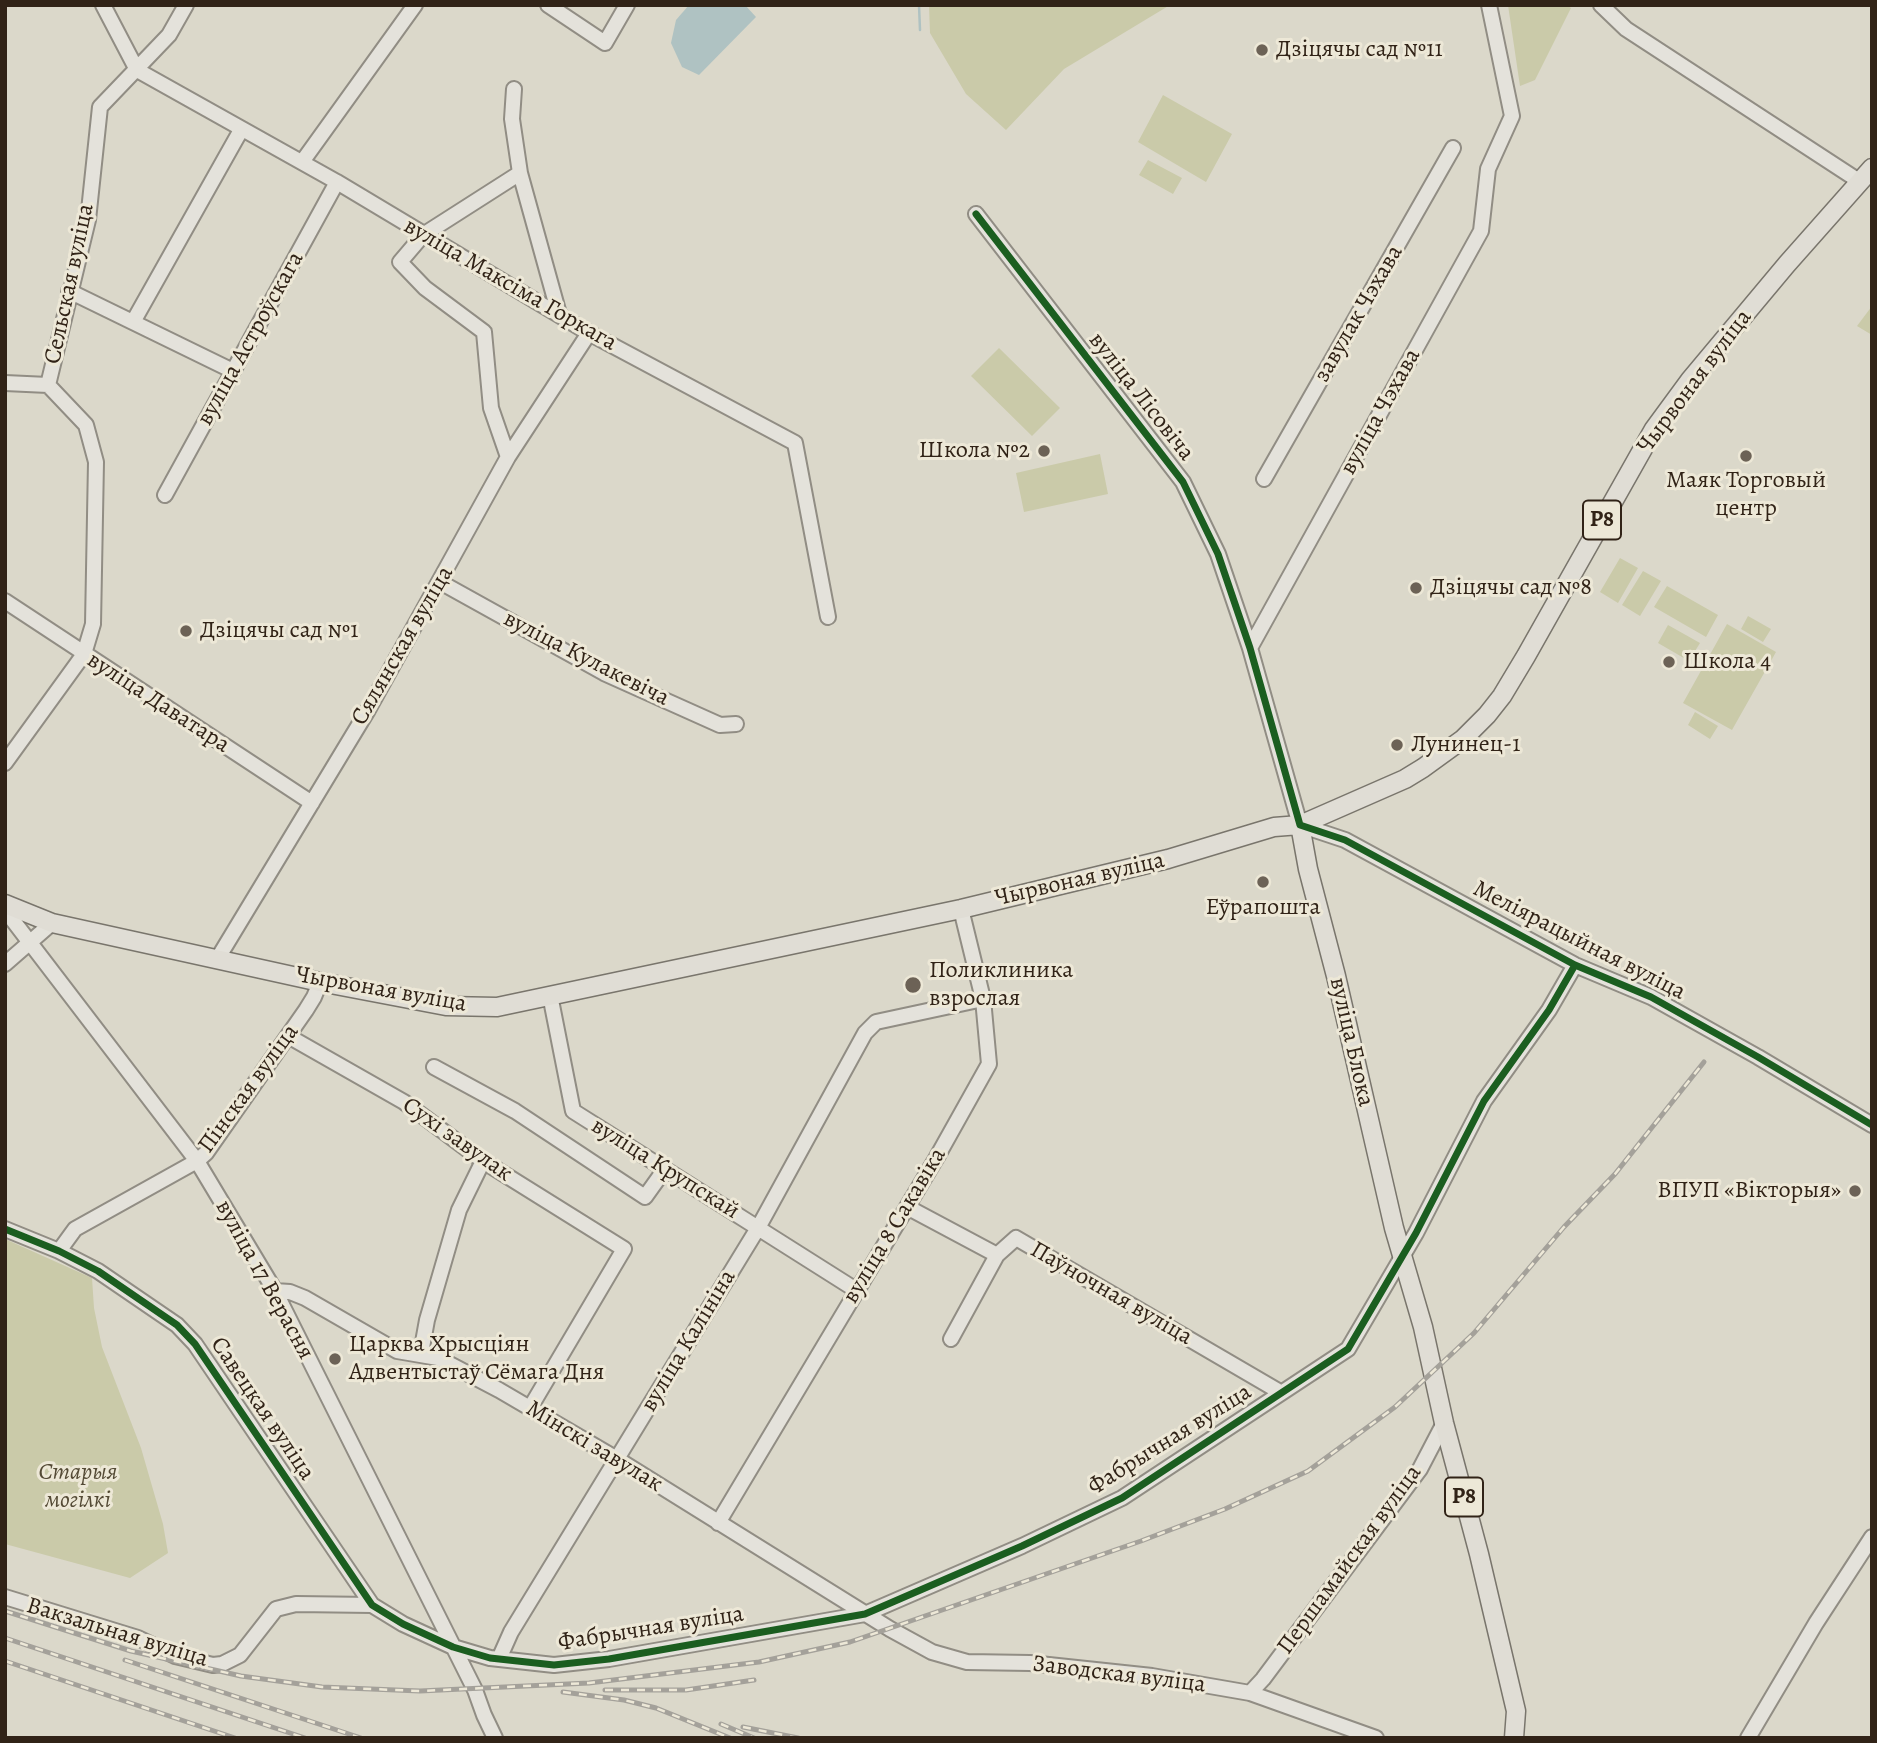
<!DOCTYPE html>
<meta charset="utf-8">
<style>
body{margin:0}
#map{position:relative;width:1877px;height:1743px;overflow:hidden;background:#dbd8ca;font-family:Alegreya,serif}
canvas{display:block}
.frame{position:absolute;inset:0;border:7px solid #312317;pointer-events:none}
</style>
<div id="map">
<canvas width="1877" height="1743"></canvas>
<div class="frame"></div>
</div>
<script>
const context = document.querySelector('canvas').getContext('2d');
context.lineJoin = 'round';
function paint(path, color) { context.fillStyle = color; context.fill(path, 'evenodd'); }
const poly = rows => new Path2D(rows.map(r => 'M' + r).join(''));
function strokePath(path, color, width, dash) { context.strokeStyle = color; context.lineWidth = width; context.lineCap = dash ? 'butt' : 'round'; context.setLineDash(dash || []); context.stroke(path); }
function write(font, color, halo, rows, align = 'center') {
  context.font = font + ' Alegreya,serif'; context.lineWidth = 6; context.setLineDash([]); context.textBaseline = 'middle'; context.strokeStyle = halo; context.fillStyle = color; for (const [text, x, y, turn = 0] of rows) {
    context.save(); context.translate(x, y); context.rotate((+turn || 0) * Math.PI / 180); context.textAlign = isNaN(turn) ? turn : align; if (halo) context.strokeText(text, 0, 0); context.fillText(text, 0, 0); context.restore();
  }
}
paint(poly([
 [929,5,1170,5,1064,69,1006,130,966,94,930,33],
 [1508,5,1566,5,1571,8,1535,80,1520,86],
 [1163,95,1232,134,1206,182,1138,142],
 [1148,160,1182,178,1173,194,1139,175],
 [1872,306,1872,335,1857,326],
 [999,348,1060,408,1032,436,971,376],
 [1100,454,1108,494,1024,512,1016,473],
 [1620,558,1638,568,1618,603,1600,592],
 [1643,571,1661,581,1640,616,1622,605],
 [1667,586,1718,615,1706,637,1654,607],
 [1748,616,1771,629,1763,642,1741,629],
 [1727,624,1776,652,1732,730,1683,703],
 [1668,625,1700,643,1689,661,1658,643],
 [1695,712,1718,726,1710,739,1688,725],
 [5,1239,92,1278,94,1308,102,1347,141,1448,163,1524,168,1553,130,1578,5,1544]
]), '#cacaa9');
paint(poly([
 [689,5,745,5,756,17,699,75,682,67,671,43,676,20]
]), '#afc2c2');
strokePath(poly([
 [919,5,920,30]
]), '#afc2c2', 2.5);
const minor = poly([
 [103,5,137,70,337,182,589,333,795,443,828,617],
 [548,5,605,43,627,5],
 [1601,5,1626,29,1859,181],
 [514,89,512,119,520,173,559,314],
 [302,162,415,5],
 [976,214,1183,482,1218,554,1250,648,1300,825,1345,840,1575,965,1651,997,1758,1057,1872,1125],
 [69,291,233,371],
 [133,322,241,130],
 [5,383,48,385,86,425,96,462,93,624,84,654,5,763],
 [48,385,88,220,100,107,169,35,186,5],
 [508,457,491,408,484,332,425,288,400,262,423,235,520,173],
 [1264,479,1453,148],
 [165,495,337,182],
 [440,582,604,673,720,725,736,724],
 [5,601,312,803],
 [1250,648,1481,231,1488,169,1512,116,1489,5],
 [5,910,197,1161,275,1291,475,1690,484,1715,495,1738],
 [218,958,368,710,508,457,589,333],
 [5,964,52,923],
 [550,995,573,1111,856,1290],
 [288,1036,404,1102,483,1161,624,1249,530,1408],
 [434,1067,515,1111,645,1197,665,1169],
 [907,1207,997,1255,1016,1238,1280,1392],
 [5,1229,59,1251,98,1271,177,1325,195,1344,372,1605,403,1624,453,1647,490,1658,554,1665,609,1659,865,1614,1022,1546,1122,1498,1348,1349,1416,1233,1484,1101,1549,1010,1575,965],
 [59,1251,75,1229,197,1161,206,1153,306,1010,314,997,320,982],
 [275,1291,290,1292,305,1298,397,1351,438,1358,499,1390,617,1459,890,1629,932,1652,967,1662,1030,1663,1152,1676,1250,1693,1376,1738],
 [951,1339,997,1255],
 [421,1353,427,1320,459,1210,483,1161],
 [718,1523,937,1157,989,1064,983,999,961,909],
 [5,1597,138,1638,175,1656,213,1665,222,1664,240,1655,276,1609,296,1604,372,1605],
 [499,1659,511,1632,758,1228,865,1033,876,1022,983,999],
 [1250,1693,1263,1679,1420,1469,1444,1423],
 [1748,1738,1816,1623,1872,1537]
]);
const major = poly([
 [1300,825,1308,869,1336,976,1394,1228,1423,1327,1444,1423,1479,1554,1516,1711,1514,1738],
 [5,904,52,923,320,982,446,1006,497,1007,961,909,1168,859,1274,827,1300,825,1405,779,1423,768,1463,739,1487,715,1502,696,1526,656,1654,429,1690,380,1787,264,1872,168]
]);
strokePath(minor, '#918d84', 18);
strokePath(major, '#79756c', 21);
strokePath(minor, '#e4e2db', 14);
strokePath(major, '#e0ddd5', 18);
const rail = poly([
 [5,1611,131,1651,241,1676,322,1687,420,1691,589,1683,759,1662,850,1642,1141,1541,1225,1509,1308,1471,1395,1407,1474,1333,1564,1227,1615,1174,1704,1062],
 [5,1638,305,1738],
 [125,1660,361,1738],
 [5,1661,235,1738],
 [605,1690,686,1690,754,1680],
 [563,1692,624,1700,656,1708,730,1738],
 [721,1724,754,1738],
 [743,1727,798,1738]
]);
strokePath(rail, '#a4a19a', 5);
strokePath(rail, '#ede8d7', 2.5, [8]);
strokePath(poly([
 [976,214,1183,482,1218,554,1250,648,1300,825,1345,840,1575,965,1651,997,1758,1057,1872,1125],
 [5,1229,59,1251,98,1271,177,1325,195,1344,372,1605,403,1624,453,1647,490,1658,554,1665,609,1659,865,1614,1022,1546,1122,1498,1348,1349,1416,1233,1484,1101,1549,1010,1575,965]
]), '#1b5e20', 7);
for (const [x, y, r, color] of [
 [1262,50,7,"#6c6256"],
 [1044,451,7,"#6c6256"],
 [1746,456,7,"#6c6256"],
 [1416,588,7,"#6c6256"],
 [186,631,7,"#6c6256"],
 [1669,662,7,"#6c6256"],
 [1397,745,7,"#6c6256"],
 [1263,882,7,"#6c6256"],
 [913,985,9,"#6c6256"],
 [1855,1191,7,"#6c6256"],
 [335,1359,7,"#6c6256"]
]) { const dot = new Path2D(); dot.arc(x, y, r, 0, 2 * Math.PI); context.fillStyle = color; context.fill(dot); strokePath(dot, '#ede8d7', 2.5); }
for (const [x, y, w] of [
 [1602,520,38],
 [1464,1497,38]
]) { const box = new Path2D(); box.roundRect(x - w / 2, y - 19.5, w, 39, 5); context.fillStyle = '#ede8d7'; context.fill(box); strokePath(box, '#312317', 2); }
write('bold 23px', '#312317', null, [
 ["Р8",1602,520],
 ["Р8",1464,1497]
]);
write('24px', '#312317', '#ede8d7', [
 ["Дзіцячы сад №11",1276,50],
 ["Школа №2",1030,451,"right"],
 ["Маяк Торговый",1746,481,"center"],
 ["центр",1746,509,"center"],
 ["Дзіцячы сад №8",1430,588],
 ["Дзіцячы сад №1",200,631],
 ["Школа 4",1683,662],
 ["Лунинец-1",1411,745],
 ["Еўрапошта",1263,908,"center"],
 ["Поликлиника",929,971],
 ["взрослая",929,999],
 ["ВПУП «Вікторыя»",1841,1191,"right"],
 ["Царква Хрысціян",349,1345],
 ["Адвентыстаў Сёмага Дня",349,1373]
], 'left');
write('24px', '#312317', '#ede8d7', [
 ["Сельская вуліца",70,284,-78],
 ["вуліца Максіма Горкага",510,285,30],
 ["завулак Чэхава",1359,314,-60],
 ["вуліца Астроўскага",251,339,-61],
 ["Чырвоная вуліца",1695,382,-53],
 ["вуліца Лісовіча",1141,397,52],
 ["вуліца Чэхава",1381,412,-61],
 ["Сялянская вуліца",403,646,-60],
 ["вуліца Кулакевіча",586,659,27],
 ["вуліца Даватара",158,703,33],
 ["Чырвоная вуліца",1080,880,-13],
 ["Меліярацыйная вуліца",1579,941,27],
 ["Чырвоная вуліца",381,990,10],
 ["вуліца Блока",1351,1042,77],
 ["Пінская вуліца",249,1089,-54],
 ["Сухі завулак",457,1140,35],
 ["вуліца Крупскай",665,1169,32],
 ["вуліца 8 Сакавіка",895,1226,-59],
 ["вуліца 17 Верасня",264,1280,61],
 ["Паўночная вуліца",1111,1294,30],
 ["вуліца Калініна",689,1341,-59],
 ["Савецкая вуліца",262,1409,56],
 ["Фабрычная вуліца",1170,1440,-32],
 ["Мінскі завулак",594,1447,31],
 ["Першамайская вуліца",1350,1560,-54],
 ["Фабрычная вуліца",651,1629,-9],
 ["Вакзальная вуліца",117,1633,17],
 ["Заводская вуліца",1119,1675,7]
]);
write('italic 24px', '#544a35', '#ede8d7', [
 ["Старыя",78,1473],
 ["могілкі",78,1501]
]);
</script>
